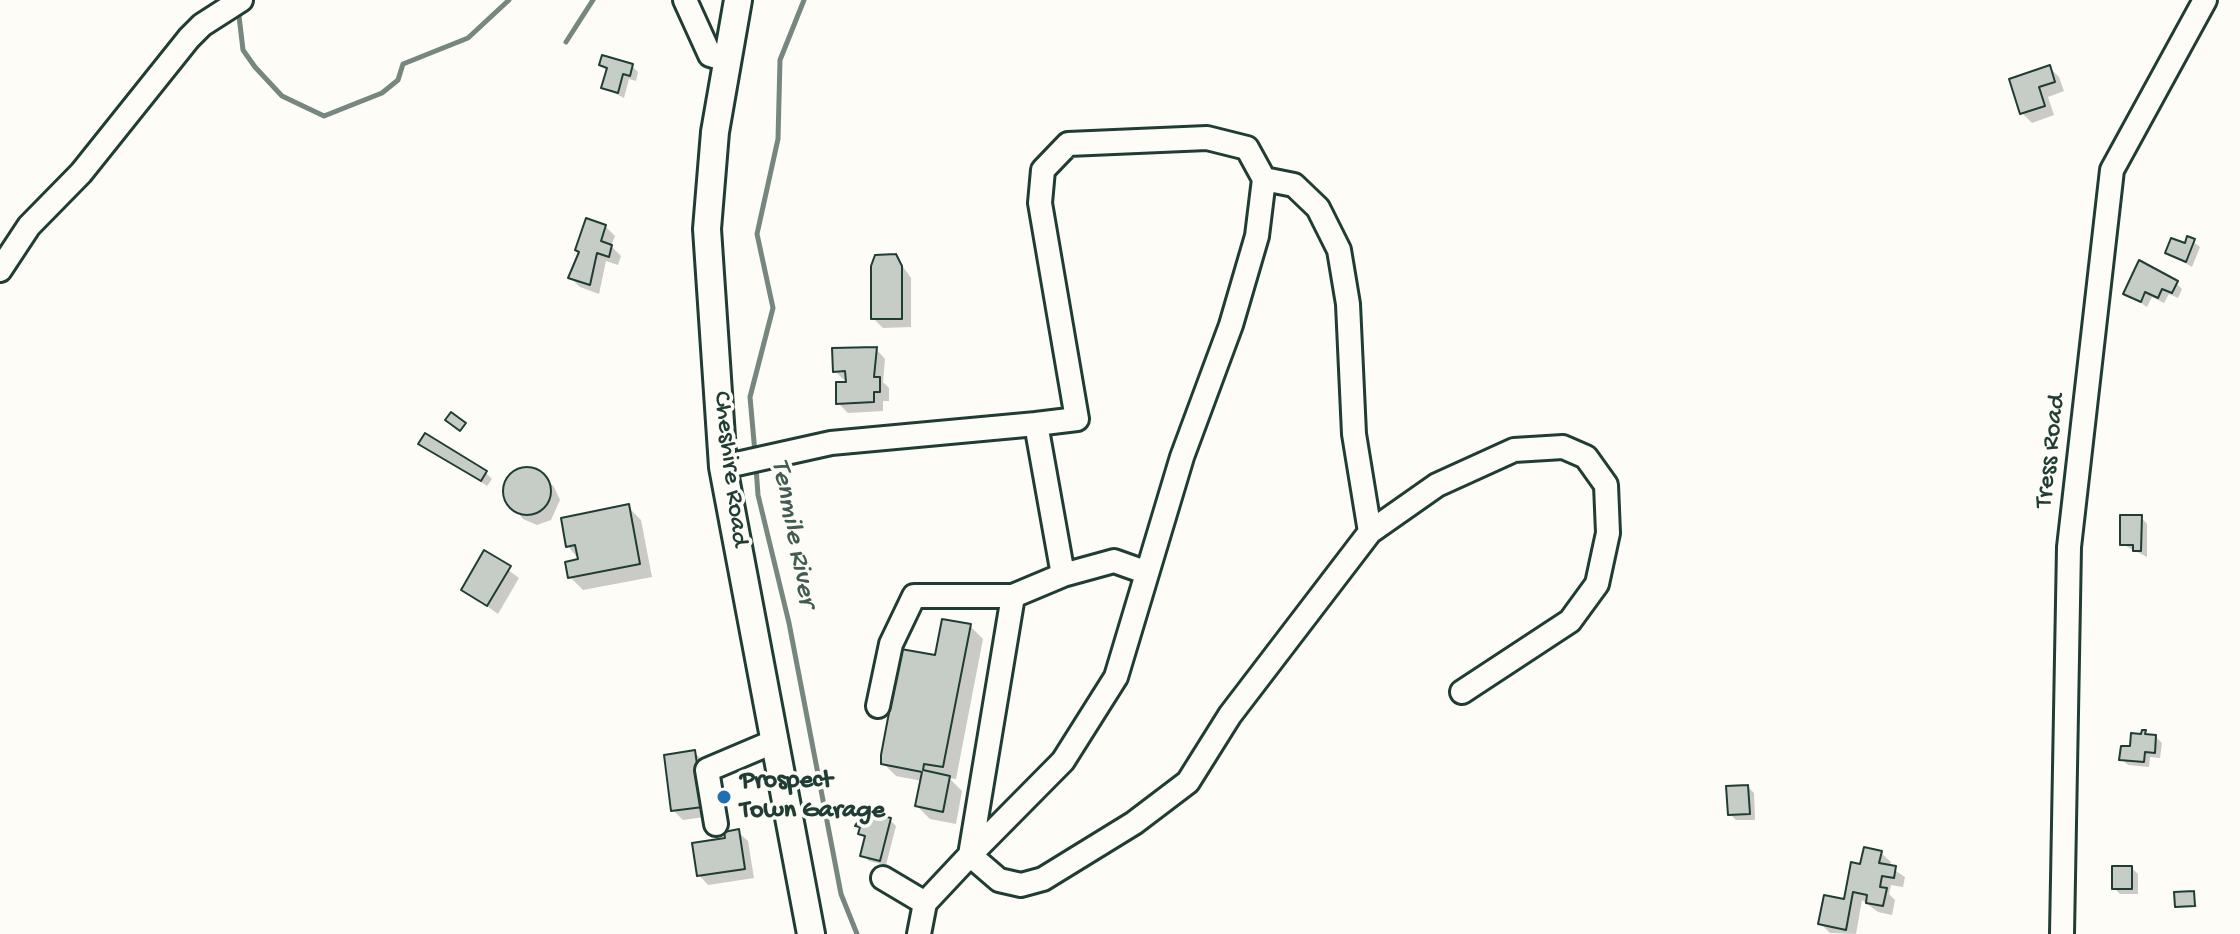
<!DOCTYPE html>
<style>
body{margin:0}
canvas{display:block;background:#fdfcf7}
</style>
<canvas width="2240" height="934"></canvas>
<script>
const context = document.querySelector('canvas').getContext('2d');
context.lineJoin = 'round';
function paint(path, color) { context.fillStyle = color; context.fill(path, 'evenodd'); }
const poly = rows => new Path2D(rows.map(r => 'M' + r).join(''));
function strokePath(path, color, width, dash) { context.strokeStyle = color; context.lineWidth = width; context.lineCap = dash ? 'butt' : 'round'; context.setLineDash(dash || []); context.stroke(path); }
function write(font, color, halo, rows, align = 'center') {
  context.font = font + ' "Gochi Hand",sans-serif'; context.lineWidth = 7; context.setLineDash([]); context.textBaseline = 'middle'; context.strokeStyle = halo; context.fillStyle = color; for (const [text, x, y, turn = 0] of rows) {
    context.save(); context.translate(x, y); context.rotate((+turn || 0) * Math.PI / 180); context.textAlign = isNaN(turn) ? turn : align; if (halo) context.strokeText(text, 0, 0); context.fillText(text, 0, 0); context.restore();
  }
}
paint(poly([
 [602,65,632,66,638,72,636,81,629,79,624,98,603,87,608,71],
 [2049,67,2059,77,2064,91,2048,97,2054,115,2032,123,2022,113,2011,80],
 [605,226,615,236,611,246,621,256,618,265,606,261,599,294,580,287,571,278],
 [2189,239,2200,247,2192,267,2167,253,2186,246],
 [896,257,911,278,911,327,883,328,873,318],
 [2176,283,2182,289,2178,298,2169,294,2164,303,2152,297,2147,307,2126,293],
 [876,349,885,359,883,382,889,388,889,401,883,401,883,411,848,413,838,403,848,384,835,371],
 [421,443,486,473,492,479,487,486],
 [524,469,544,477,554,487,560,500,551,520,537,525,523,519,505,496,512,475],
 [628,507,641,520,652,577,583,590,570,577,580,561,568,546],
 [2141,517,2147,524,2147,557,2122,544],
 [485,553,519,578,498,614,463,589],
 [970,626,983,639,956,779,949,778,962,791,956,824,930,819,917,806,922,781,896,776,883,763,936,658],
 [2156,737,2162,743,2160,758,2150,757,2149,767,2128,765,2122,759,2131,749],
 [695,753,704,762,711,816,683,820,673,810],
 [1748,787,1754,793,1755,820,1736,820,1730,814],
 [890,820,896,826,886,865,869,861,863,855,867,840,858,825],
 [738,832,748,841,754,878,708,885,699,875],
 [1881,853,1891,862,1890,867,1905,877,1903,887,1891,885,1889,894,1895,900,1892,915,1878,912,1862,900,1856,934,1830,933,1820,923,1846,902,1862,866],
 [2132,868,2138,874,2138,894,2120,894,2114,888],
 [2193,893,2197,907,2177,906]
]), '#0003');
strokePath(poly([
 [239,16,243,50,255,67,282,96,324,116,382,93,398,80,403,64,468,38,509,0],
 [566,42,593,0],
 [755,453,750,397,773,308,757,234,778,139,780,60,804,0],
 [756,467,758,495,789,623,841,894,857,934]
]), '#75877f', 5);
const building = poly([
 [602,55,633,64,630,76,623,74,618,93,601,88,607,68,599,65,602,55],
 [2050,65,2055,82,2039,87,2045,106,2020,114,2009,79,2050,65],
 [586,218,606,225,601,241,612,245,609,257,597,253,590,285,568,278,579,252,575,250,586,218],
 [2187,236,2195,239,2186,262,2165,253,2171,238,2185,243,2187,236],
 [896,254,902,266,902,319,871,319,871,266,875,255,896,254],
 [2139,260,2178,281,2172,293,2162,289,2158,298,2145,292,2141,302,2123,294,2139,260],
 [877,347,874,377,880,377,880,392,874,392,874,402,836,404,836,382,846,382,845,371,833,372,832,348,877,347],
 [451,412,466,423,460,431,445,420,451,412],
 [425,433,487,471,481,481,418,444,425,433],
 '503 491a24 24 0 1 1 48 0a24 24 0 1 1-48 0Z',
 [629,504,640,564,568,578,565,562,578,559,575,545,566,547,561,518,629,504],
 [2120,515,2142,515,2141,551,2133,551,2133,545,2120,545,2120,515],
 [484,550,511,566,487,606,461,590,484,550],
 [942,619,971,624,943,767,924,764,923,770,950,776,943,812,915,806,922,772,881,764,881,755,901,649,935,655,942,619],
 [2142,730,2146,730,2145,734,2156,735,2155,753,2145,752,2144,762,2119,760,2121,746,2130,746,2131,733,2141,734,2142,730],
 [695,750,703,807,671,811,664,755,695,750],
 [1748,785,1750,814,1728,815,1726,786,1748,785],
 [864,811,891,818,880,861,860,856,865,836,858,834,860,827,855,826,864,811],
 [739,829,745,869,697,876,692,843,725,838,724,832,739,829],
 [1864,847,1882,851,1879,863,1896,866,1894,878,1882,876,1880,887,1887,888,1883,906,1866,903,1867,895,1853,892,1846,930,1818,924,1824,895,1844,899,1851,862,1860,864,1864,847],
 [2112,866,2132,866,2132,889,2112,889,2112,866],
 [2194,891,2195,906,2175,907,2174,892,2194,891]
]);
paint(building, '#c6cdc7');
strokePath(building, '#1f3d34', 2);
const minor = poly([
 [685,0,710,55,727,60],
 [1264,179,1294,185,1318,208,1339,250,1348,304,1354,434,1370,532],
 [0,270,29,226,81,173,189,38,202,25,241,0],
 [1036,424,1077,419,1040,203,1043,170,1068,144,1207,138,1247,148,1264,179,1257,236,1231,325,1182,457,1116,677,1063,761,970,855,999,880,1021,885,1043,879,1134,823,1188,782,1230,715,1370,532,1437,485,1514,450,1563,447,1586,457,1606,485,1608,533,1597,584,1570,621,1462,692],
 [723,467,831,443,1036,424,1063,575,1013,596,970,855,925,903,919,934],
 [1063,575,1114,561,1145,572],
 [878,706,891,644,914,596,1013,596],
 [716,824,707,770,773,742],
 [883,878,925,903],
 [2062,934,2069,547,2112,170,2205,0]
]);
const major = poly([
 [738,0,715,132,707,229,723,467,811,934]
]);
strokePath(minor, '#1f3d34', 28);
strokePath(major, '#1f3d34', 32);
strokePath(minor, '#fdfcf7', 22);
strokePath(major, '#fdfcf7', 26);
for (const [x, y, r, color] of [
 [724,797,8,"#1f6fb2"]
]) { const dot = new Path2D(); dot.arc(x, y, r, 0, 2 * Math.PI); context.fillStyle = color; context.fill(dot); strokePath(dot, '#fdfcf7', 3); }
write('26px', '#1f3d34', '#fdfcf7', [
 ["Tress Road",2052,451,-83],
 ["Cheshire Road",729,469,83]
]);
write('bold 26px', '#1f3d34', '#fdfcf7', [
 ["Prospect",740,782],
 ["Town Garage",740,812]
], 'left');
write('italic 28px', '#435c53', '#fdfcf7', [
 ["Tenmile River",792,533,79]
]);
</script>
